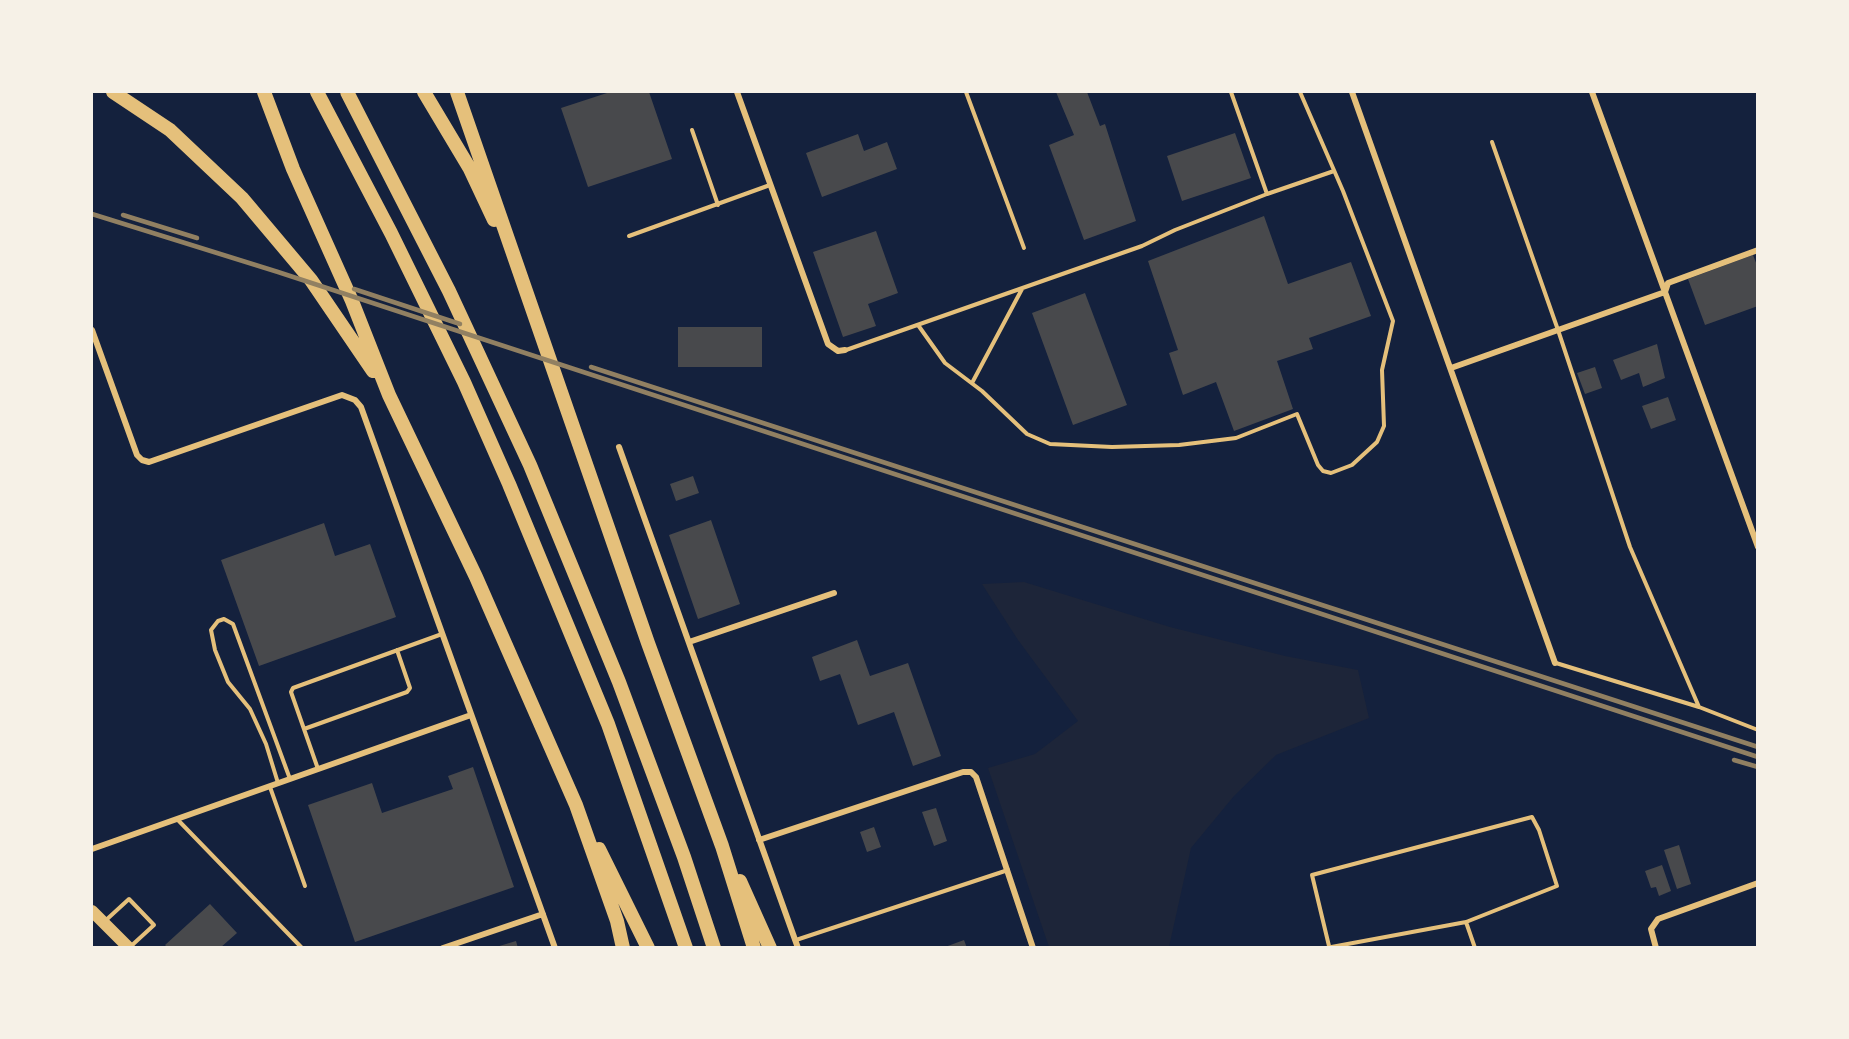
<!DOCTYPE html>
<style>
body{margin:0}
#map{position:relative;width:1849px;height:1039px;overflow:hidden;background:#14213d;font-family:"IBM Plex Sans",sans-serif}
canvas{display:block}
.frame{position:absolute;inset:0;border:93px solid #f6f1e7;pointer-events:none}
</style>
<div id="map">
<canvas width="1849" height="1039"></canvas>
<div class="frame"></div>
</div>
<script>
const context = document.querySelector('canvas').getContext('2d');
context.lineJoin = 'round';
function paint(path, color) { context.fillStyle = color; context.fill(path, 'evenodd'); }
const poly = rows => new Path2D(rows.map(r => 'M' + r).join(''));
function strokePath(path, color, width, dash) { context.strokeStyle = color; context.lineWidth = width; context.lineCap = dash ? 'butt' : 'round'; context.setLineDash(dash || []); context.stroke(path); }
paint(poly([
 [1024,582,1170,627,1285,656,1358,670,1369,718,1276,755,1234,796,1191,848,1169,947,1049,947,988,768,1035,754,1078,721,1018,640,982,584]
]), '#1d2539');
paint(poly([
 [610,92,649,92,672,159,588,187,561,108],
 [1056,92,1087,92,1100,126,1105,124,1136,221,1084,240,1049,145,1074,135],
 [1235,133,1251,178,1182,201,1167,156],
 [858,134,864,151,887,142,897,169,822,197,806,153],
 [1264,216,1288,284,1351,262,1371,316,1309,338,1313,349,1277,361,1293,409,1234,431,1216,382,1183,395,1169,353,1178,350,1148,261],
 [876,231,898,293,868,304,876,326,843,337,813,252],
 [1753,255,1758,268,1758,306,1705,325,1688,279],
 [1085,293,1127,405,1073,425,1032,313],
 [678,327,762,327,762,367,678,367],
 [1657,344,1665,378,1643,387,1639,373,1621,380,1613,360],
 [1595,367,1602,388,1585,394,1577,373],
 [1668,397,1676,420,1651,429,1642,406],
 [693,476,699,493,676,501,670,484],
 [711,520,740,604,698,619,669,535],
 [324,523,335,556,370,544,396,617,259,666,221,560],
 [857,640,870,676,908,663,941,756,913,766,894,712,858,725,840,674,820,681,812,657],
 [473,767,514,887,355,942,308,805,372,783,382,813,453,789,448,776],
 [936,808,947,841,934,846,922,812],
 [874,827,881,847,867,852,860,832],
 [1679,845,1691,884,1677,889,1664,850],
 [1662,865,1671,891,1659,896,1656,887,1651,888,1645,871],
 [210,904,237,933,220,948,168,948,165,945],
 [964,940,967,948,945,948,945,947],
 [516,941,518,948,497,948,496,947]
]), '#48494c');
strokePath(poly([
 [966,92,1024,248],
 [692,130,718,205],
 [1492,142,1558,330,1630,547,1699,707],
 [1267,194,1334,171],
 [629,236,770,185],
 [918,325,945,363,982,391,1027,434,1050,444,1112,447,1179,445,1236,438,1297,414,1318,465,1323,471,1331,473,1352,465,1377,442,1384,426,1382,370,1393,321,1343,191,1300,92],
 [846,350,1142,246,1175,230,1267,194,1231,92],
 [972,383,1022,289],
 [1556,663,1699,707,1758,730],
 [304,729,407,692,410,688,397,650],
 [318,769,291,692,293,688,442,634],
 [278,783,266,744,250,709,228,682,215,650,211,630,218,621,224,619,233,624,290,779],
 [270,787,305,886],
 [177,819,302,948],
 [105,921,129,899,154,925,130,947],
 [1466,922,1475,948],
 [796,940,1008,870],
 [1326,948,1466,922,1557,886,1539,830,1532,817,1312,875,1329,946]
]), '#e5c07b', 4);
strokePath(poly([
 [737,92,828,344,838,351,845,350],
 [1352,92,1555,663],
 [1592,92,1758,547],
 [92,330,137,455,142,460,149,462,342,395,355,400,361,407,555,948],
 [1451,368,1665,292,1668,283,1758,250],
 [619,447,798,948],
 [689,642,834,593],
 [759,840,963,772,971,772,976,777,1033,948],
 [92,849,471,715],
 [443,948,543,914],
 [1656,948,1651,929,1658,919,1758,883]
]), '#e5c07b', 6);
strokePath(poly([
 [92,911,129,948]
]), '#e5c07b', 12);
strokePath(poly([
 [113,92,170,130,242,198,311,280,373,371],
 [264,92,293,169,352,301,389,395,476,577,576,805,617,921,623,948],
 [317,92,391,233,464,382,509,484,608,724,686,948],
 [347,92,449,291,530,465,619,682,684,857,714,948],
 [424,92,470,169,494,220],
 [457,92,648,643,722,846,754,948],
 [599,849,648,948],
 [740,881,770,948]
]), '#e5c07b', 14);
strokePath(poly([
 [92,214,278,272,1758,757],
 [123,215,197,238],
 [354,289,460,324],
 [591,367,1758,747],
 [1734,760,1758,767]
]), '#918062', 4.5);
</script>
